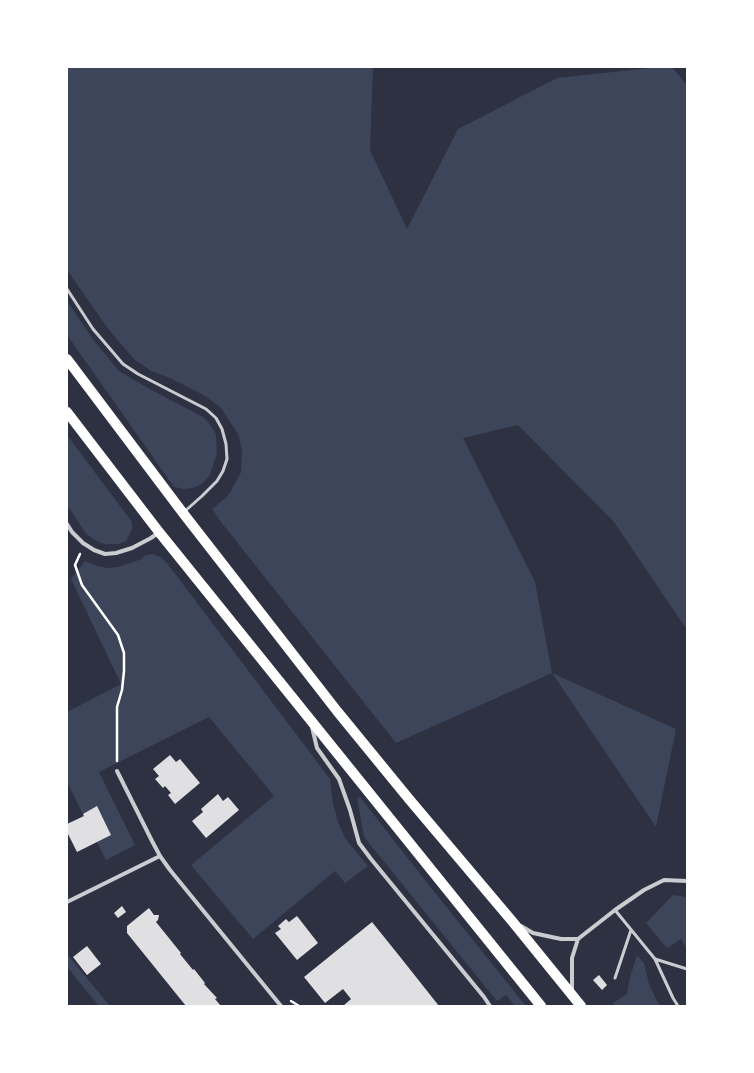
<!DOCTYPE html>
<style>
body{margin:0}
#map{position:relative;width:754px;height:1073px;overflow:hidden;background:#2d3142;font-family:Signika,sans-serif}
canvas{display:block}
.frame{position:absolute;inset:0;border:68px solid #fff;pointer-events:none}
</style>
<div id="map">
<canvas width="754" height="1073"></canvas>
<div class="frame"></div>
</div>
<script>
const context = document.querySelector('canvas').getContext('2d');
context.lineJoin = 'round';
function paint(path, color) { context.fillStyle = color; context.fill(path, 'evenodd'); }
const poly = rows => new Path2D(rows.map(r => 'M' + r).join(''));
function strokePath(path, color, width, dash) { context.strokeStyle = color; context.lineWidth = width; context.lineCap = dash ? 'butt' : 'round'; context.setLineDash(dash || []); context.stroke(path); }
paint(poly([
 [67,67,373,67,370,150,407,229,458,129,557,78,659,67,672,67,687,85,687,630,614,522,518,425,463,438,535,582,552,673,676,729,656,827,552,673,396,743,221,522,212,509,228,496,241,472,242,450,238,434,221,408,205,396,170,378,151,371,134,359,109,330,67,270],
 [67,301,95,342,119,371,146,387,203,417,209,423,216,434,217,453,210,475,202,484,193,488,184,489,174,487,67,335],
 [67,435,132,522,132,529,126,541,119,544,106,544,98,542,86,534,67,505],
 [153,554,160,557,167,563,330,779,333,803,338,822,345,838,368,866,345,883,335,871,253,939,191,865,274,796,209,717,99,772,135,845,106,860,67,782,67,712,121,684,71,579,85,561,98,566,107,568,118,567,142,559,145,555],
 [360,797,428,884,526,1006,515,1006,506,995,497,1001,364,837,357,798],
 [673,895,687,897,687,944,685,946,681,939,667,948,646,923],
 [67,954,95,988,110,1006,99,1006,67,967],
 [637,955,644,963,649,984,657,1001,661,1006,614,1006,613,1003,627,994,630,977]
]), '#3c4559');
paint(poly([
 [170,755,176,762,180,759,200,783,175,804,168,795,171,793,165,786,163,788,155,779,159,776,153,769],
 [218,794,223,801,228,797,239,810,206,838,192,821,203,812,201,809],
 [97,806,111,835,77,852,67,832,67,824,84,816,83,814],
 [122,906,126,912,118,918,114,913],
 [149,908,154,915,159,915,158,920,156,922,181,953,180,954,193,970,194,969,205,983,204,984,217,998,215,999,221,1006,186,1006,127,933,127,926],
 [297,916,318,943,297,960,275,933,281,929,278,926,286,919,289,922],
 [372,922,401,958,439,1006,343,1006,351,999,343,989,325,1003,304,977],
 [87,946,101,964,87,975,73,957],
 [599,975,607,985,602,990,593,980]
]), '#e0e0e3');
strokePath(poly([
 [80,554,75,565,82,585,118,635,124,653,124,671,122,690,117,707,117,761],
 [291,1001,299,1006]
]), '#fff', 2.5);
strokePath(poly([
 [67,289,93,329,123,364,138,374,206,409,216,418,222,429,226,444,227,459,223,471,217,481,202,496,184,512],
 [615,910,655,959,673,998,678,1006],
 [655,959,687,969],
 [615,978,631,930]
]), '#caccd0', 3);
strokePath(poly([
 [67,524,72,532,83,543,94,550,105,554,116,553,132,548,151,538,158,533],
 [312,727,317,748,339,779,350,810,359,843,371,859,484,997,490,1006],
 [117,771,152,841,160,856],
 [67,902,160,856,170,870,281,1006],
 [521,926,533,933,561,939,578,939,572,958,572,992],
 [578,939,615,910,644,890,664,880,687,881]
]), '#caccd0', 4);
strokePath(poly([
 [67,359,183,513,337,711,409,799,512,921,581,1006],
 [67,412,159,532,541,1006]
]), '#fff', 10);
</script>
